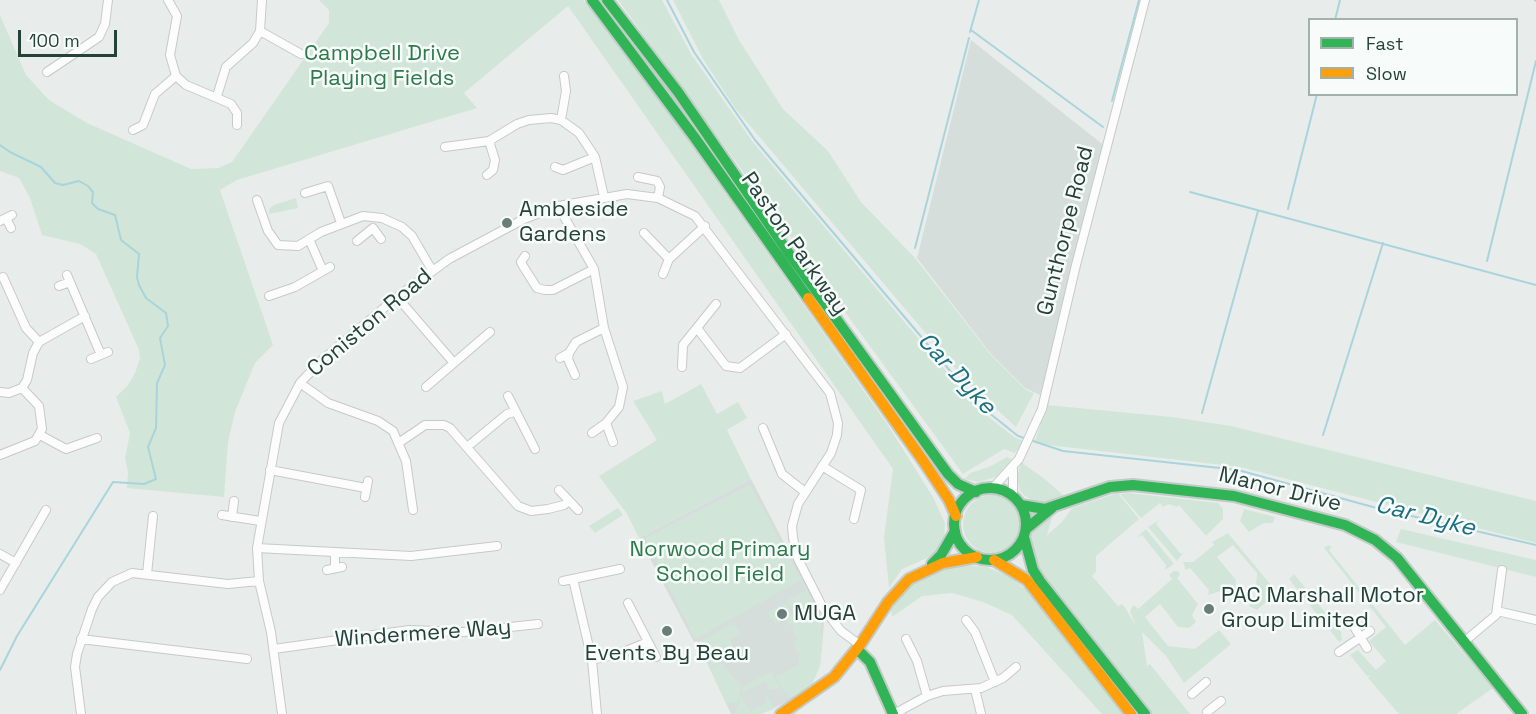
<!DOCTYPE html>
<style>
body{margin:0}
#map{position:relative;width:1536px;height:714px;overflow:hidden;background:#e8edeb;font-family:"Space Grotesk",sans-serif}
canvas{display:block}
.legend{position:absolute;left:1308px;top:18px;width:210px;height:78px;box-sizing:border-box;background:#f7fbf9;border:2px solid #a3b1ad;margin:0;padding:8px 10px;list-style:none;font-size:18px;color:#24423a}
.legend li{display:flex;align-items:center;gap:12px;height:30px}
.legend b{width:30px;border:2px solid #a3b1ad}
.scale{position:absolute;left:18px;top:30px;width:99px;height:27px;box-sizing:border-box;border:3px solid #24423a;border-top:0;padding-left:8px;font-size:18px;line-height:21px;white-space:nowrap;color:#24423a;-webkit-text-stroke:4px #f7fbf9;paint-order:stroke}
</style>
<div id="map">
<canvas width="1536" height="714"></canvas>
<ul class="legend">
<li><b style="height:8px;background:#30b455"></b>Fast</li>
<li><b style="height:8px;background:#ff9f0a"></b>Slow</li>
</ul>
<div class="scale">100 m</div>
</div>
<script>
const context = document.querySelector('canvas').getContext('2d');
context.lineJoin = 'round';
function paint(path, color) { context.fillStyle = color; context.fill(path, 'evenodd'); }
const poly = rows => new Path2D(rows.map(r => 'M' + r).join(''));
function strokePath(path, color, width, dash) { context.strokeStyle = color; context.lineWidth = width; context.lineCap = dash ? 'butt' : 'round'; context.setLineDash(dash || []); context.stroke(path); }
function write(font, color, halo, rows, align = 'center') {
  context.font = font + ' "Space Grotesk",sans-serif'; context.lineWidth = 5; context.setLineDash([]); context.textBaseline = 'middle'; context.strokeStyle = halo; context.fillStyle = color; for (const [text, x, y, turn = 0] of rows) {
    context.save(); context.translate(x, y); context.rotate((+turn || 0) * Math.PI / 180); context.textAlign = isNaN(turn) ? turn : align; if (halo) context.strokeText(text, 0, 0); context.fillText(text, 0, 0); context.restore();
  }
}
paint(poly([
 [971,40,1106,147,1040,395,1025,388,991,354,917,258],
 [751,479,819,610,824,623,823,635,820,666,808,692,761,714,731,714,697,641,694,642,639,538]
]), '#d6dedb');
paint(poly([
 [319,0,583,0,676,123,889,427,933,497,945,523,944,541,932,556,902,569,889,588,884,537,893,469,568,6,464,93,477,108,237,180,220,190,273,345,255,363,235,412,228,442,224,497,127,488,128,472,125,458,130,433,116,397,128,385,135,373,140,359,139,350,96,254,80,244,42,235,30,198,19,178,0,171,0,15,26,75,49,100,87,123,191,169,218,168,232,162,329,23,329,10],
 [618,0,662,0,691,54,752,141,977,408,1014,437,1023,441,1015,453,1004,449,963,474],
 [673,0,719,0,739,40,783,109,828,151,861,202,915,258,991,355,1026,390,1034,393,1016,427,967,382,735,108,703,59],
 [296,198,298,208,269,214,269,209,274,205],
 [701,384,717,414,738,402,747,418,727,430,751,479,639,538,627,514,599,476,657,440,633,401,662,391,665,404],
 [1047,405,1172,417,1231,426,1536,501,1536,543,1240,467,1048,445,1035,441],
 [1007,457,1013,460,996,477,978,482,965,479,970,473,989,467],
 [1021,462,1046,480,1064,496,1047,503,1038,503,1025,496,1020,491,1017,478],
 [750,485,801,580,695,639,645,538],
 [1118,493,1139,519,1096,556,1096,572,1092,576,1118,606,1122,604,1124,606,1136,626,1130,612,1132,607,1134,605,1138,609,1172,579,1169,575,1174,571,1178,571,1180,575,1177,578,1198,604,1192,615,1196,622,1189,628,1178,627,1160,604,1145,617,1168,646,1195,649,1219,630,1231,644,1184,683,1166,656,1142,632,1147,666,1150,664,1190,714,1150,714,1033,563,1029,530,1054,510,1047,535,1062,522,1072,508],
 [1129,493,1218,503,1223,509,1223,519,1206,536,1179,505,1177,507,1169,504,1163,507,1160,503,1141,518,1120,494],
 '963 524a29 29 0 1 1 58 0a29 29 0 1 1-58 0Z',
 [618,508,623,515,595,533,589,526],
 [1244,509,1275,517,1273,523,1264,523,1249,532,1240,521],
 [1159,520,1156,524,1181,554,1184,552,1177,561,1148,527],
 [1146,529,1174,564,1165,570,1166,565,1142,535,1137,537],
 [1401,529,1536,560,1536,577,1396,542],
 [1228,533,1275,590,1275,594,1257,610,1249,606,1255,601,1257,573,1233,545,1217,557,1236,580,1235,591,1228,596,1224,590,1208,595,1209,590,1190,568,1186,570,1185,568,1183,562,1193,562,1214,545,1212,542],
 [1328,545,1332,547,1329,550,1405,645,1435,620,1493,688,1456,714,1399,714,1368,678,1370,675,1367,676,1350,655,1358,650,1376,670,1386,661,1369,641,1386,627,1324,548],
 [959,565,987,567,1012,578,1032,595,1125,714,1102,714,1012,615,983,602,952,593,922,596,892,617,890,603,909,584,926,573],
 [1294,574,1341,632,1342,640,1339,642,1289,579],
 [807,590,822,623,820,633,817,633,823,635,820,666,811,687,794,699,781,687,776,677,799,665,799,656,802,654,798,654,794,648,797,639,792,630,794,628,784,620,776,624,767,613,787,602,793,620,802,626,787,600],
 [734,623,740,634,730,639,735,651,732,655,709,667,696,643],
 [721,663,741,686,737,703,726,703,710,669],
 [768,673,772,673,780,688,770,690,765,681,741,694,744,686],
 [741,695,750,711,767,702,765,698,767,696,774,709,761,714,735,714]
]), '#d1e6d8');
strokePath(poly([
 [667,0,694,52,755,140,978,404,1018,436,1063,451,1238,470,1373,507,1536,545],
 [1535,0,1536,1],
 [1335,20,1340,0],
 [971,30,1103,127],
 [970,32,979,0],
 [1112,101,1139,0],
 [0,145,10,152,41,167,55,183,63,185,79,181,88,186,93,192,92,203,98,209,115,215,121,240,139,254,137,277,139,285,146,298,166,313,168,326,160,338,165,365,157,383,156,428,148,447,156,479,144,484,113,482,17,636,0,670],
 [1190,192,1536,285],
 [1288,209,1317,94],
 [915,248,969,38],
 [1487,261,1536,61],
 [1202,413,1258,211],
 [1323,435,1383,243]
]), '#a9d4db', 2);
const street = poly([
 [168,0,177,16,170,55,176,76,186,85,231,104,237,113,237,125],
 [260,31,301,54],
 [47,72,99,37,105,24,108,0],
 [217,96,226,67,253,43,260,31,262,0],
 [561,120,566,91,564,76],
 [133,130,143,125,155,94,176,76],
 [445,147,489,141,517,124,529,120,551,118,561,120,579,133,595,157,604,197],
 [555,167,563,170,595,157],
 [487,175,493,170,495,160,489,141],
 [638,177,657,181,660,187,658,198],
 [305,193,328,186,341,223],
 [257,200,268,231,278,245,298,246,321,232,363,216,382,218,402,227,412,236,432,270],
 [558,206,594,269,604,328,623,387,619,407,606,423,592,433],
 [6,218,11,228],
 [0,221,12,215],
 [644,233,669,259,705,226],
 [309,239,323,271],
 [357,241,373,228,381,239],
 [525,256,521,262,523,266,537,288,545,290,553,290,594,269],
 [663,274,669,259],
 [67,275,101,355],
 [3,277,26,328,39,342],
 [59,286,70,282],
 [269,296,295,287,330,267],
 [397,297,454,363],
 [697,328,726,366,740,368,786,334],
 [569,353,568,359,575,375],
 [560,358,569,353,576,342,604,328],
 [91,359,108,352],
 [682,367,683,345,716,304],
 [300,383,328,403,378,421,393,431,406,461,413,510],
 [426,387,490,332],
 [0,392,9,393,22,388,27,380,33,353,39,342,85,316],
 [508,396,535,449],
 [606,423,613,442],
 [763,428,782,474,805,492],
 [40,435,66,449,97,438],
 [400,442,425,425,444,425,450,428,518,506,531,511,548,509,564,505,569,501],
 [467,447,507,414,515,412],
 [0,455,35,441,42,429,39,406,22,388],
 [822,466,861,490,854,519],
 [1013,469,1013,497],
 [270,470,366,488],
 [992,489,1019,459,1042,409,1076,265,1145,0],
 [559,490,578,510],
 [365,497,368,481],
 [222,515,260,521],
 [232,517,234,501],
 [257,548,411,556,497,546],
 [335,552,335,568],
 [0,554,16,563],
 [327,570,342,567],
 [147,574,153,516],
 [573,579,592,660,597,714],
 [563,581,620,569],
 [0,590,46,510],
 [628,603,656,657],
 [1497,611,1536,620],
 [966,620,975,632,995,682],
 [1353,625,1367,648],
 [81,639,247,659],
 [1465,641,1496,615,1502,570],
 [274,649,409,630,464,632,538,624],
 [1339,652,1370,631],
 [592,660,621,653,648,642],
 [975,689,981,714],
 [1192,694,1206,682],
 [927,696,943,691,981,688,1003,678,1016,667],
 [1207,712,1221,701],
 [81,714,75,667,77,654,92,609,98,597,112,582,132,573,228,584,259,581],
 [282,714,271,632,259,581,257,548,279,423,300,383,322,360,397,297,449,259,524,219,558,206,627,194,658,198,695,216,830,393,838,423,837,435,831,453,798,504,792,526,793,538,798,559,823,608,841,631,860,645],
 [894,714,927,696,917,661,906,639]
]);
const fast = poly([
 [592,0,695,138,808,298],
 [607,0,678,92,788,252,948,474,958,484,976,492],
 '954 524a36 36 0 1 1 72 0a36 36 0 1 1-72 0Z',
 [1021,505,1045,509,1110,487,1133,485,1234,496,1345,525,1375,540,1397,558,1522,714],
 [1026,529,1053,507],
 [1024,537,1033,570,1040,581,1145,714],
 [932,564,941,555,955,531],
 [857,649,870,662,893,714]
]);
const slow = poly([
 [808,298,924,462,949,500,956,516],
 [994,560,1027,580,1131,714],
 [781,714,834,677,860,645,888,602,909,579,943,563,977,557]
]);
strokePath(street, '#c5cac8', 10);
strokePath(fast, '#c3cbc8', 14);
strokePath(slow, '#c3cbc8', 14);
strokePath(street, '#fcfcfc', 8);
strokePath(fast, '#30b455', 10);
strokePath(slow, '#ff9f0a', 10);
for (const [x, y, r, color] of [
 [507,223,6,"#697e78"],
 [1209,609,6,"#697e78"],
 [782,614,6,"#697e78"],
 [667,631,6,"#697e78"]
]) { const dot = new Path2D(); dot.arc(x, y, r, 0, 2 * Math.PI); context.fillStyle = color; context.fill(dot); strokePath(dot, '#f7fbf9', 2); }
write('22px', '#2d7a4b', '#f7fbf9', [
 ["Campbell Drive",382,54],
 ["Playing Fields",382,79],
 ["Norwood Primary",720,550],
 ["School Field",720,575]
]);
write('22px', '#24423a', '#f7fbf9', [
 ["Ambleside",519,210],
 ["Gardens",519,235],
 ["PAC Marshall Motor",1221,596],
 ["Group Limited",1221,621],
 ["MUGA",794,614],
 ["Events By Beau",667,654,"center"]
], 'left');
write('22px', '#24423a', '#f7fbf9', [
 ["Gunthorpe Road",1066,231,-76],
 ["Paston Parkway",794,244,55],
 ["Coniston Road",370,323,-40],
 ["Manor Drive",1280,490,14],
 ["Windermere Way",423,634,-4]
]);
write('italic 24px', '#1c6f80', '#f7fbf9', [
 ["Car Dyke",956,374,47],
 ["Car Dyke",1425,517,14]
]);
</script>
